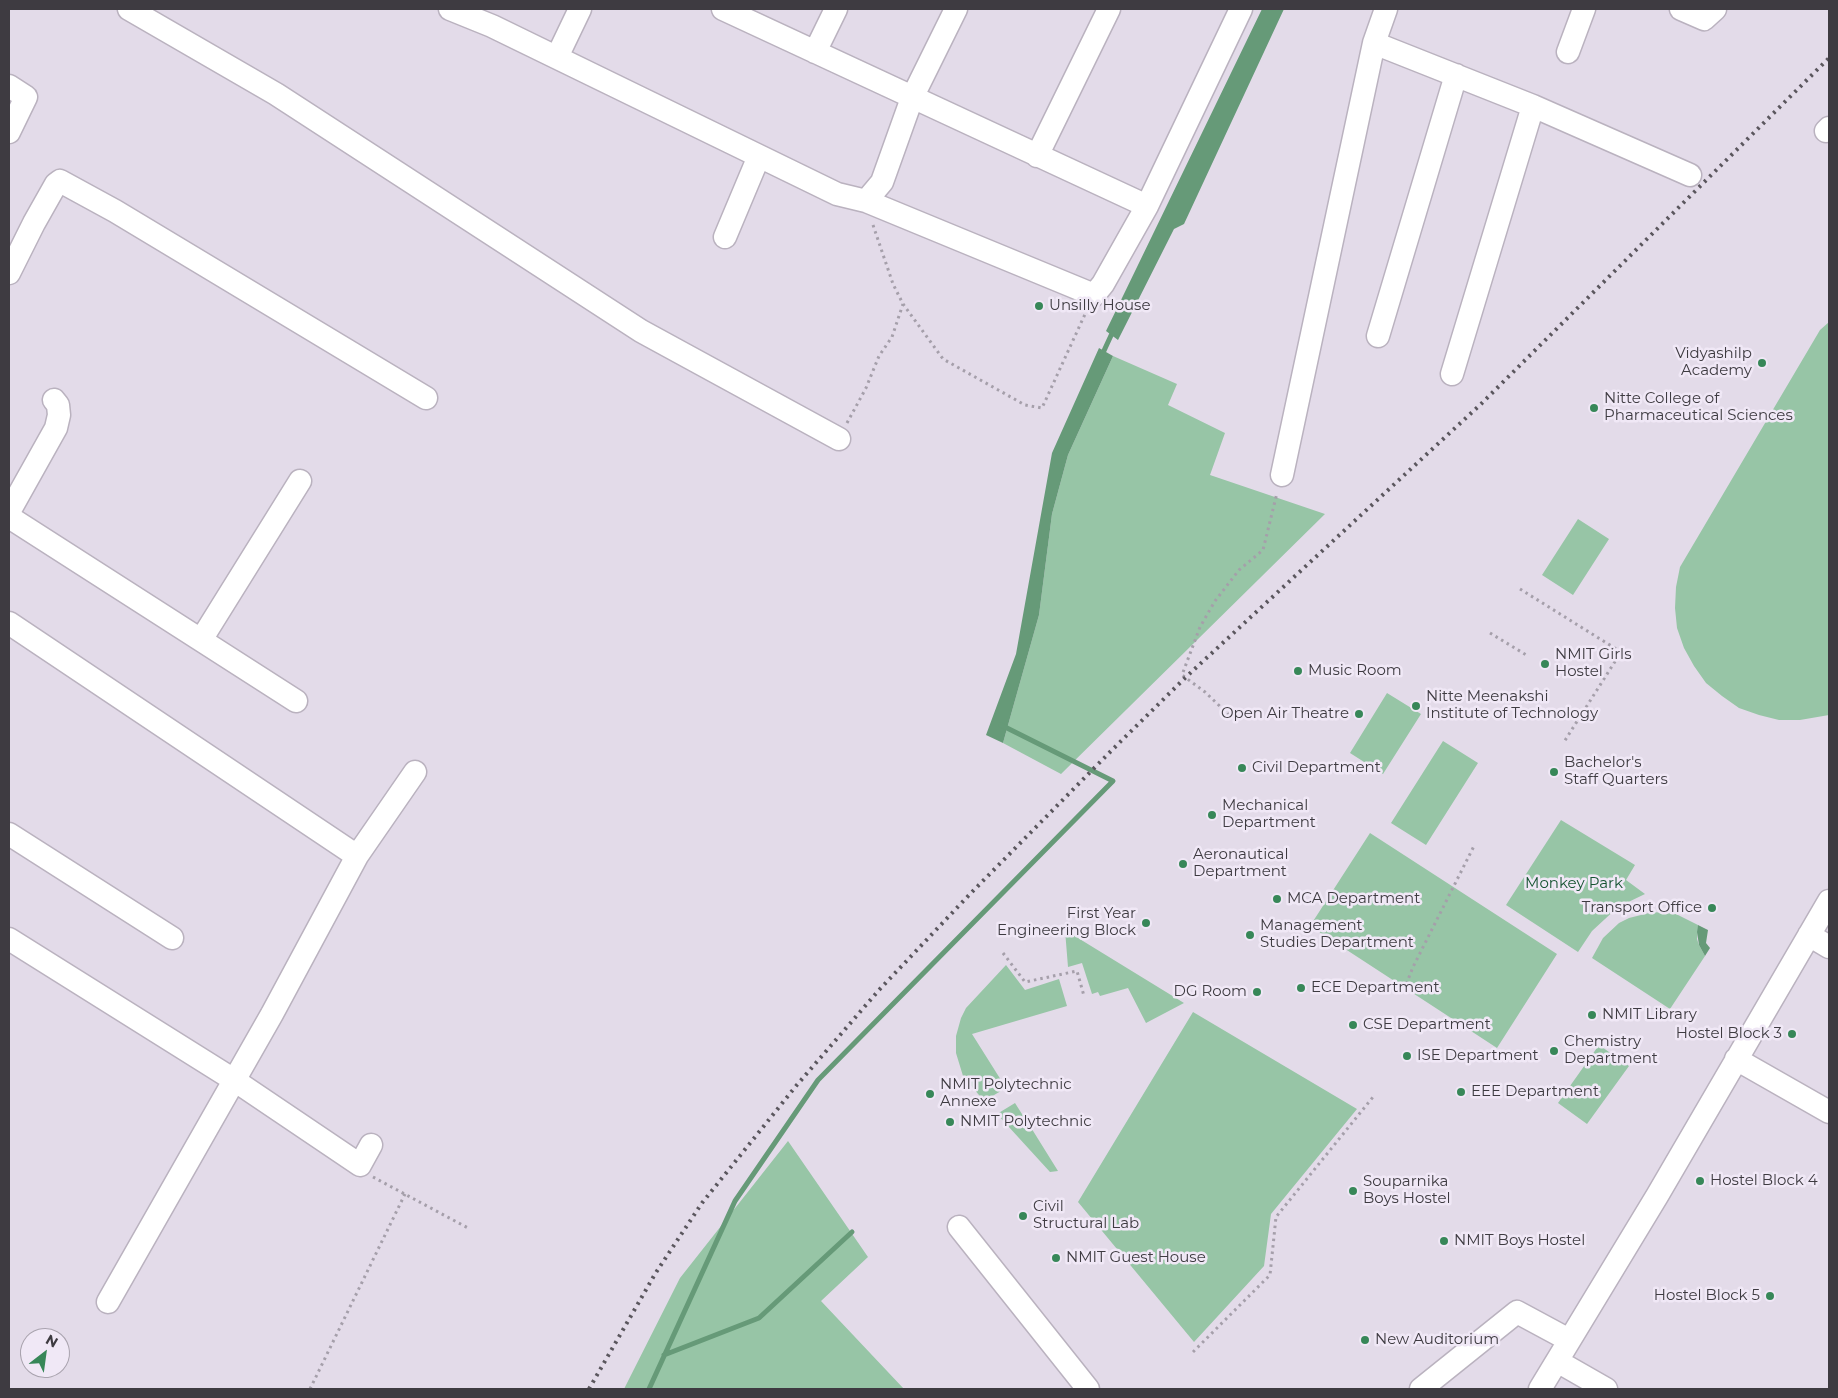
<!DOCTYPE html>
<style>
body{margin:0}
#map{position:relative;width:1838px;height:1398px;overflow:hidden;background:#e3dbe9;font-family:Montserrat,sans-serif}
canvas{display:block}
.frame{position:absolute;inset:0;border:10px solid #3e3b41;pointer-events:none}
.north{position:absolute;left:20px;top:1328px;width:50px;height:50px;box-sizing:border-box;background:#f0e8f6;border:1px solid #a9a3ae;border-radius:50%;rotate:30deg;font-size:14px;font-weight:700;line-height:20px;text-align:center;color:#3e3b41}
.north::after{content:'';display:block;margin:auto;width:18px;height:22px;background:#378758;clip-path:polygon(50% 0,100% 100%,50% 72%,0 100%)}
</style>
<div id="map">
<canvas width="1838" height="1398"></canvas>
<div class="frame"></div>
<div class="north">N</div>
</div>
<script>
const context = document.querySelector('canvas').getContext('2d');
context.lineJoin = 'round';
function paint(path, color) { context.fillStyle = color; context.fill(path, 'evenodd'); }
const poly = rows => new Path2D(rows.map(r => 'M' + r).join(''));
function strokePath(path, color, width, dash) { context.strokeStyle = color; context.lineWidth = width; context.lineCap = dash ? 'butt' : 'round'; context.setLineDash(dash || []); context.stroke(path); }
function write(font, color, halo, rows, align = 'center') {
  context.font = font + ' Montserrat,sans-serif'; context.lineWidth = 5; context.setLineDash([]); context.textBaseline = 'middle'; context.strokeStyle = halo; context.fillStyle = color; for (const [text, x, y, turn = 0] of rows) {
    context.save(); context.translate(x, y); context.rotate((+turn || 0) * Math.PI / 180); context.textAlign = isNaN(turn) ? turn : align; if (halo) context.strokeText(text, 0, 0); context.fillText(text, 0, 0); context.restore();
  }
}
paint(poly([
 [1829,322,1829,715,1800,720,1779,720,1759,715,1739,708,1722,696,1706,683,1694,666,1684,648,1677,628,1675,608,1676,587,1680,567,1820,330],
 [1113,356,1177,384,1168,405,1225,433,1210,475,1325,514,1061,774,1003,743,1039,615,1052,514,1068,455],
 [1578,519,1609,539,1573,595,1542,575],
 [1387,693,1421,714,1383,774,1350,753],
 [1443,741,1478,763,1426,845,1391,823],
 [1561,820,1635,865,1626,880,1645,894,1618,907,1592,931,1578,952,1506,905],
 [1370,833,1557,954,1497,1048,1310,926],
 [1653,912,1676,914,1698,925,1697,939,1699,945,1705,956,1670,1009,1592,958,1603,938,1619,923,1629,918],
 [1065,930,1184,1003,1146,1023,1128,988,1100,996,1098,992,1092,994,1082,963,1068,967],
 [1006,965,1025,990,1059,979,1067,1006,972,1034,1006,1088,984,1101,963,1076,956,1053,956,1036,961,1018,966,1008],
 [1193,1012,1357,1109,1271,1214,1264,1266,1194,1342,1078,1202],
 [1599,1045,1629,1066,1587,1124,1558,1103],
 [1015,1103,1027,1122,1039,1115,1041,1118,1030,1126,1058,1171,1050,1172,997,1114],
 [788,1141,868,1257,821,1301,904,1389,624,1389,680,1278]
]), '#97c5a6');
paint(poly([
 [1262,9,1284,9,1184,224,1174,229,1118,340,1106,331],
 [1099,348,1113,356,1068,455,1052,514,1039,615,1003,743,986,735,1016,654,1052,453],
 [1698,925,1708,930,1706,943,1710,948,1705,956,1699,945,1697,932]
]), '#669a78');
strokePath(poly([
 [1102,355,1114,329],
 [664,1355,759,1318,852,1232],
 [649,1389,735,1201,818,1080,1113,781,1001,725]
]), '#669a78', 5);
const minor = poly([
 [129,9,276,94,641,331,839,439],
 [450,9,492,26,837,194,866,201,1094,295,1103,284,1147,206,1241,9],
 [723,9,1147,206],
 [1681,9,1704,19,1715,9],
 [1374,43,1533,106,1690,175],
 [815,52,836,9],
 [1568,52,1584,9],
 [557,57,580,9],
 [9,86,26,97,9,132],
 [1826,131,1829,128],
 [1037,156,1109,9],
 [866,201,882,182,912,98,956,9],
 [725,237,759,156],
 [9,273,34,223,56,184,60,181,115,211,426,398],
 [1378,336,1456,75],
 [1452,374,1533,106],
 [1282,475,1374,43,1386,9],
 [9,512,56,428,59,415,58,405,54,400],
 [9,517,296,701],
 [9,623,357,856],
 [201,640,300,481],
 [9,834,172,938],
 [1809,935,1829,947],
 [9,939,234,1080,360,1165,371,1145],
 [1736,1059,1829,1112],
 [959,1227,1088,1389],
 [108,1302,272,1014,357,856,415,772],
 [1557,1361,1606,1389],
 [1421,1389,1517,1312,1569,1340],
 [1540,1389,1657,1196,1829,901]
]);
strokePath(minor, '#bab2bf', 25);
strokePath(poly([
 [873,225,893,284,903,304,943,359,1025,405,1042,408,1086,312],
 [847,423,866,388,879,356,892,337,903,304],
 [1520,589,1621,652,1564,742],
 [1490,633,1528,656],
 [1229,715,1205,692,1182,675,1200,627,1215,601,1239,570,1263,550,1277,493],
 [1003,953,1025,982,1077,971,1084,996],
 [1404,990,1413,967,1474,846],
 [373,1177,468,1228],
 [1193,1352,1270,1275,1276,1217,1373,1097],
 [310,1389,405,1194]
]), '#a59faa', 3, [2.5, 4]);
strokePath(minor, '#fff', 22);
strokePath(poly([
 [589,1389,655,1274,702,1203,796,1086,879,990,971,893,1111,751,1186,677,1481,404,1829,58]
]), '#5a565d', 4, [2.5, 5]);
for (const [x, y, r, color] of [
 [1039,306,5,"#378758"],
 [1762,363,5,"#378758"],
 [1594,408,5,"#378758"],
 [1545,664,5,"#378758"],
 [1298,671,5,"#378758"],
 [1416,706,5,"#378758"],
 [1359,714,5,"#378758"],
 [1242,768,5,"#378758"],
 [1554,772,5,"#378758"],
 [1212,815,5,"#378758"],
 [1183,864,5,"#378758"],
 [1277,899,5,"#378758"],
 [1712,908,5,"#378758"],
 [1146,923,5,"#378758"],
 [1250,935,5,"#378758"],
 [1301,988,5,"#378758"],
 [1257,992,5,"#378758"],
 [1592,1015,5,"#378758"],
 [1353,1025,5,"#378758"],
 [1792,1034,5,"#378758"],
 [1554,1051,5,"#378758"],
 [1407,1056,5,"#378758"],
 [1461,1092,5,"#378758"],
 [930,1094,5,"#378758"],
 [950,1122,5,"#378758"],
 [1700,1181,5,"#378758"],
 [1353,1191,5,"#378758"],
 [1023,1216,5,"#378758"],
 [1444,1241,5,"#378758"],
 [1056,1258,5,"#378758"],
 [1770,1296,5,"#378758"],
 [1365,1340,5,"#378758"]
]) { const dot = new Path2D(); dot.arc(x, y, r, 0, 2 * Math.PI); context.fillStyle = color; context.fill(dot); strokePath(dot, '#f0e8f6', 2); }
write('15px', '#3e3b41', '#f0e8f6', [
 ["Unsilly House",1049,306],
 ["Vidyashilp",1752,354,"right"],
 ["Academy",1752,371,"right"],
 ["Nitte College of",1604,399],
 ["Pharmaceutical Sciences",1604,416],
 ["NMIT Girls",1555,655],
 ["Hostel",1555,672],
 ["Music Room",1308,671],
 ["Nitte Meenakshi",1426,697],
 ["Institute of Technology",1426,714],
 ["Open Air Theatre",1349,714,"right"],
 ["Bachelor's",1564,763],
 ["Staff Quarters",1564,780],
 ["Civil Department",1252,768],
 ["Mechanical",1222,806],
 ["Department",1222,823],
 ["Aeronautical",1193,855],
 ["Department",1193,872],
 ["MCA Department",1287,899],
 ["Transport Office",1702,908,"right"],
 ["First Year",1136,914,"right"],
 ["Engineering Block",1136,931,"right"],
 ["Management",1260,926],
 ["Studies Department",1260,943],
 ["ECE Department",1311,988],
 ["DG Room",1247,992,"right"],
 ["NMIT Library",1602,1015],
 ["CSE Department",1363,1025],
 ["Hostel Block 3",1782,1034,"right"],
 ["Chemistry",1564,1042],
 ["Department",1564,1059],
 ["ISE Department",1417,1056],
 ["NMIT Polytechnic",940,1085],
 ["Annexe",940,1102],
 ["EEE Department",1471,1092],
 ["NMIT Polytechnic",960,1122],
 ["Hostel Block 4",1710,1181],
 ["Souparnika",1363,1182],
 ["Boys Hostel",1363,1199],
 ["Civil",1033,1207],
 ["Structural Lab",1033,1224],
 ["NMIT Boys Hostel",1454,1241],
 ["NMIT Guest House",1066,1258],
 ["Hostel Block 5",1760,1296,"right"],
 ["New Auditorium",1375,1340]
], 'left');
write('15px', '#165432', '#f0e8f6', [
 ["Monkey Park",1574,884]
]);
</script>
